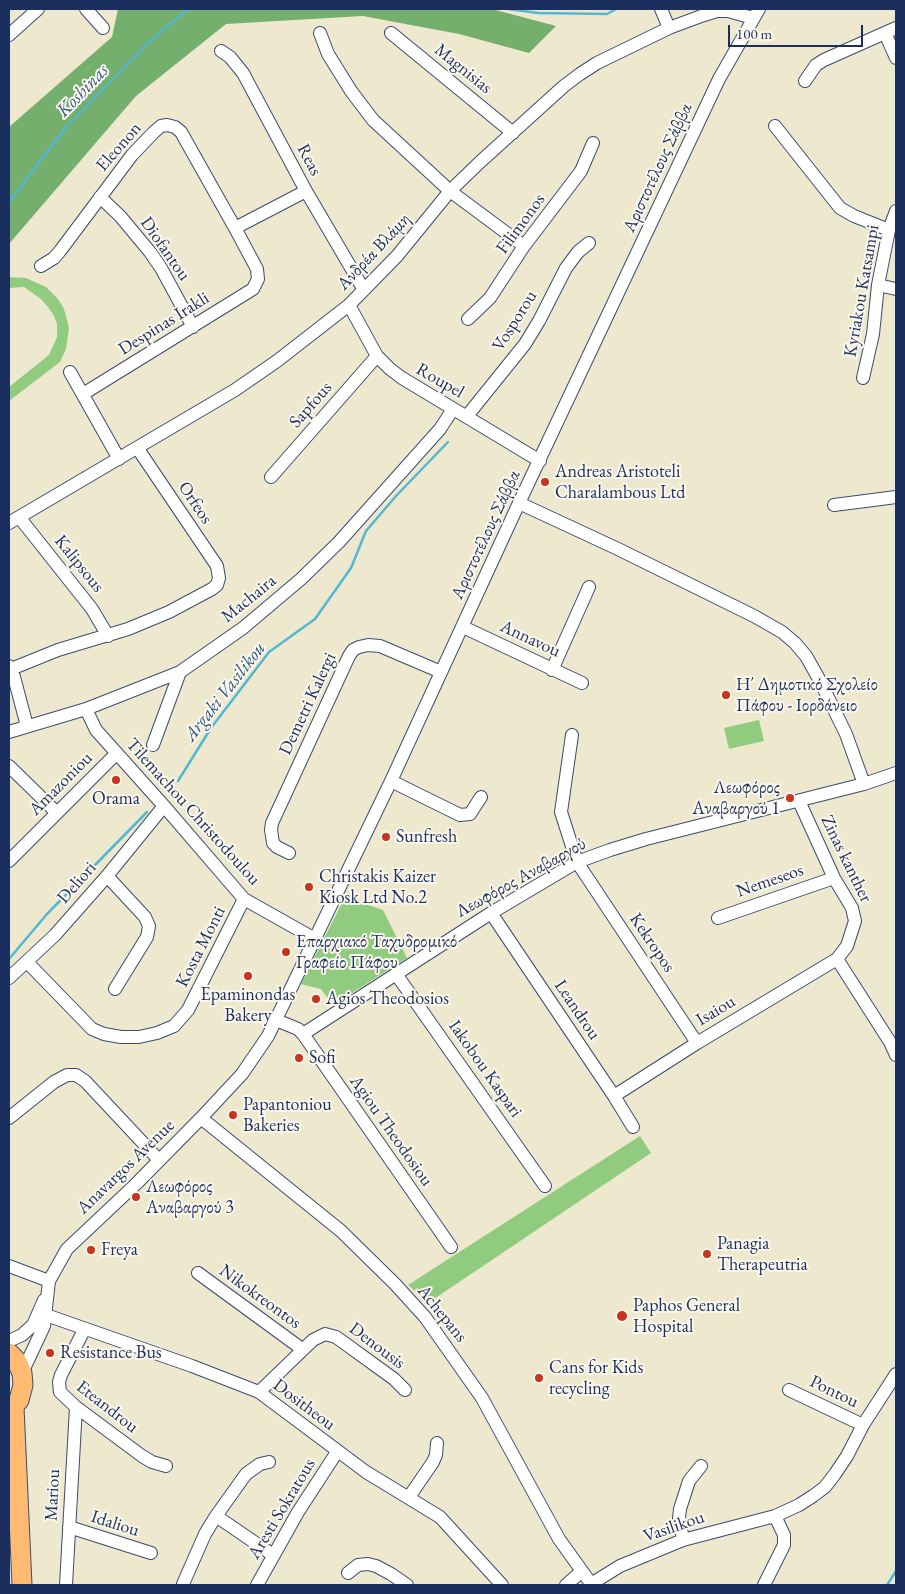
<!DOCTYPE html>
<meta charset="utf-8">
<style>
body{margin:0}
#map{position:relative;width:905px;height:1594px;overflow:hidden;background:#eee9ce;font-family:"EB Garamond",serif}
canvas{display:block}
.frame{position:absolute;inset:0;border:10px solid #1b2f5e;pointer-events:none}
.scale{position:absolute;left:728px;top:25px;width:135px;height:22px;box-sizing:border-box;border:2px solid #1b2f5e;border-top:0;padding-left:6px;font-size:15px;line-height:18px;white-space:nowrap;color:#1b2f5e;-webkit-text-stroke:4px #fbf7ec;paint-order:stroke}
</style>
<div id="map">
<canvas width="905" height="1594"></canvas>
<div class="frame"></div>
<div class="scale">100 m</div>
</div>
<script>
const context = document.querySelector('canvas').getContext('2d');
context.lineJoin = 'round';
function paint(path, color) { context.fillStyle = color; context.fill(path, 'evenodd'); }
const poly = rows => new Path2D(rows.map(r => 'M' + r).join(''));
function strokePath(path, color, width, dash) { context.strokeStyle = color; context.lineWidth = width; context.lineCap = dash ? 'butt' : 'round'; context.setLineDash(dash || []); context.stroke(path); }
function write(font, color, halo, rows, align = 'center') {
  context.font = font + ' "EB Garamond",serif'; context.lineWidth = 4; context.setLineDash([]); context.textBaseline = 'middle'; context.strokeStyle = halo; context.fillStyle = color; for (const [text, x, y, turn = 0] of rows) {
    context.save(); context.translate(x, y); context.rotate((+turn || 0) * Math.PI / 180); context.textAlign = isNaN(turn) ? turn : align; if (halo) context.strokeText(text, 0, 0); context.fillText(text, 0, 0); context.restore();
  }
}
paint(poly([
 [9,277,26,278,46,287,58,299,64,309,69,328,66,349,60,362,9,401,9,387,49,355,57,337,57,324,54,316,48,307,41,299,24,287,9,288],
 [759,720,764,741,729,749,724,728],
 [345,897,383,910,407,958,333,1005,321,989,301,984],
 [640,1136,651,1153,428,1303,408,1285]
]), '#90cb7f');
paint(poly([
 [118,9,492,9,556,26,529,53,459,34,363,16,226,24,136,96,9,244,9,127,112,37]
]), '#74af6e');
strokePath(poly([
 [508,9,538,13,607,14,616,9],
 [9,202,67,126,152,39,188,9],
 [178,781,211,728,269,652,315,619,351,568,366,531,396,496,448,442],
 [9,959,47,914,147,812],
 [887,1585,896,1571]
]), '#53b7d1', 2.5);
const minor = poly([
 [86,9,103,28],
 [661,9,669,28],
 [320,33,328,54,351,91,373,120,450,191,524,246],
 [391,33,513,133],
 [885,33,896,58],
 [9,35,38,9],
 [221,51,230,57,243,73,306,191,364,290],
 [805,81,816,65,824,60,896,28],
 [775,126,840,208,854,216,889,230],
 [100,197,120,216,150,252,161,268,193,327],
 [235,228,306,191],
 [41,266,54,258,60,251,132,155,154,132,161,126,167,125,175,127,181,132,235,228,257,269,258,279,253,289,83,394],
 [878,285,896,289],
 [349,305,377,356,390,369,402,378,540,461],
 [468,319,490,298,524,246,581,171,593,143],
 [70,372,119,459],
 [863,378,873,334,878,285,889,230,896,211],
 [467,416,525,344,539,321,566,268,578,252,589,243],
 [271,477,377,356],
 [519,503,618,549,754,616,782,632,795,643,806,656,819,679,846,734,864,784],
 [834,505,896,497],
 [19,517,92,609,108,636],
 [9,523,235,390,277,361,349,305,397,256,450,191,480,162,564,86,580,74,597,63,669,28,704,15,717,11,728,11,753,18],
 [463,627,582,683],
 [9,666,14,677,27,726],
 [11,669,58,650,128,629,169,612,212,589,217,585,219,578,217,566,138,449],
 [552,670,589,587],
 [86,709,96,730,164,806,244,899,315,939],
 [9,732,86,709,180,672,243,628,301,579,339,542,440,429,453,409],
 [572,735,561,812,577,862,697,1043],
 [153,745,180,672],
 [9,766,57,813],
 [391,781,460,815,470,814,481,797],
 [289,853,277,847,273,843,271,830,272,823,349,656,353,650,359,647,368,645,380,646,441,672],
 [9,861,117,753],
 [107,876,145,917,149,926,147,937,115,989],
 [491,913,614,1096,633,1127],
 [718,918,834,878],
 [837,959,890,1042,896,1055],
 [27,962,92,1029,104,1034,121,1037,139,1037,157,1033,174,1026,188,1010,244,899],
 [396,974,545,1186],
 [9,978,55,935,107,876,164,806],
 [276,1020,298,1029,303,1034,451,1247],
 [303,1034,491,913,577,862,610,850,646,839,864,784,896,773],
 [614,1096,697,1043,837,959,847,946,855,921,852,908,834,878,799,801],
 [9,1118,54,1082,67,1075,76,1075,85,1081,159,1160],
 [201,1118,341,1231,395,1284,425,1317,482,1398,559,1539,592,1585],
 [9,1266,49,1281],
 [198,1273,302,1349],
 [46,1315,192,1366,259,1392,366,1472,440,1517,502,1585],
 [84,1330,61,1375,59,1382,60,1392,76,1407,142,1456,152,1462,166,1466],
 [9,1341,22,1335,33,1325,44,1300],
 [22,1373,44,1326,49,1281,67,1249,136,1184,201,1118,242,1074,268,1036,391,781,519,503,719,79,759,9],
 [789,1390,863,1425],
 [259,1392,313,1340,325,1334,336,1337,343,1342,394,1379,405,1390],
 [409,1497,433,1462,436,1455,437,1443],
 [216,1516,273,1555],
 [69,1527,151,1553],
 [683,1540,679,1518,680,1509,689,1481,701,1466],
 [348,1573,358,1565,368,1564,376,1566,391,1574,407,1585],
 [183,1584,205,1534,216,1516,246,1474,260,1464,269,1462],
 [591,1584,620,1566,683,1540,775,1516,799,1505,813,1496,825,1487,835,1474,847,1456,863,1425,896,1374],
 [66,1585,76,1407],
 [257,1585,298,1512,337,1452],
 [566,1585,582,1571],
 [764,1585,784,1545,784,1535,775,1516]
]);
const highway = poly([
 [9,1353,16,1360,22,1373,23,1385,19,1400,9,1412],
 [14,1407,22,1585]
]);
strokePath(minor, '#3b4b6f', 14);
strokePath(highway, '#3b4b6f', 21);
strokePath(minor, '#fff', 12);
strokePath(highway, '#febb71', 19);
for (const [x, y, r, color] of [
 [545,482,5,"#c8321e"],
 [726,695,5,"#c8321e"],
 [116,780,5,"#c8321e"],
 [790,798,5,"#c8321e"],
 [386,837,5,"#c8321e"],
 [309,887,5,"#c8321e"],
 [286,952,5,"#c8321e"],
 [248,976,5,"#c8321e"],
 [316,999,5,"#c8321e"],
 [299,1058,5,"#c8321e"],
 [233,1115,5,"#c8321e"],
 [136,1197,5,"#c8321e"],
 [91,1250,5,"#c8321e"],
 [707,1254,5,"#c8321e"],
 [622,1316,6,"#c8321e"],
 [50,1353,5,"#c8321e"],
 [539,1378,5,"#c8321e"]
]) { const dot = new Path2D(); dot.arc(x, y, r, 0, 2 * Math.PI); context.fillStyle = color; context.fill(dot); strokePath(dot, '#fbf7ec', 2); }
write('18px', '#1b2f5e', '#fbf7ec', [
 ["Magnisias",463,69,39],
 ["Eleonon",119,147,-49],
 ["Reas",309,160,62],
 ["Αριστοτέλους Σάββα",658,168,-65],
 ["Filimonos",521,224,-54],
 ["Diofantou",165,249,55],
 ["Ανδρέα Βλάμη",374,252,-47],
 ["Kyriakou Katsampi",862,291,-80],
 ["Vosporou",515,321,-58],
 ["Despinas Irakli",164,324,-32],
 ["Roupel",440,381,30],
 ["Sapfous",311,405,-49],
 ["Orfeos",195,503,56],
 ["Αριστοτέλους Σάββα",486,535,-65],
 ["Kalipsous",79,564,51],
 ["Machaira",249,599,-39],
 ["Annavou",530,639,25],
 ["Demetri Kalergi",308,704,-65],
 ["Amazoniou",61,784,-45],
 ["Tilemachou Christodoulou",193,812,48],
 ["Zinas kanther",846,859,64],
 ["Λεωφόρος Αναβαργού",521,878,-29],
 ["Nemeseos",770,881,-19],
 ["Deliori",77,883,-49],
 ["Kekropos",652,943,56],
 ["Kosta Monti",201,947,-63],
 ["Leandrou",577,1010,56],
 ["Isaiou",716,1011,-31],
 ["Iakobou Kaspari",485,1069,55],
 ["Agiou Theodosiou",391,1131,55],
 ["Anavargos Avenue",126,1167,-44],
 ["Nikokreontos",260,1297,36],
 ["Achepans",442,1314,51],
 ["Denousis",377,1346,37],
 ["Pontou",834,1392,26],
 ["Dositheou",304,1405,37],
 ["Eteandrou",107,1407,38],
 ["Mariou",53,1495,-87],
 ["Aresti Sokratous",282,1509,-59],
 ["Idaliou",115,1524,18],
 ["Vasilikou",674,1527,-19]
]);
write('18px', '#1b2f5e', '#fbf7ec', [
 ["Andreas Aristoteli",555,472],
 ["Charalambous Ltd",555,493],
 ["Η΄ Δημοτικό Σχολείο",736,685],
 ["Πάφου - Ιορδάνειο",736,706],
 ["Λεωφόρος",780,788,"right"],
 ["Αναβαργού 1",780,809,"right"],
 ["Orama",116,799,"center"],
 ["Sunfresh",396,837],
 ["Christakis Kaizer",319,877],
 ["Kiosk Ltd No.2",319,898],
 ["Επαρχιακό Ταχυδρομικό",296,942],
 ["Γραφείο Πάφου",296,963],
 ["Epaminondas",248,995,"center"],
 ["Bakery",248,1016,"center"],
 ["Agios Theodosios",326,999],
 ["Sofi",309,1058],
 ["Papantoniou",243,1105],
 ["Bakeries",243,1126],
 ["Λεωφόρος",146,1187],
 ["Αναβαργού 3",146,1208],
 ["Panagia",717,1244],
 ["Therapeutria",717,1265],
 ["Freya",101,1250],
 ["Paphos General",633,1306],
 ["Hospital",633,1327],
 ["Resistance Bus",60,1353],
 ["Cans for Kids",549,1368],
 ["recycling",549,1389]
], 'left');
write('italic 19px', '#2c5880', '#fbf7ec', [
 ["Koshinas",83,91,-46],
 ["Argaki Vasilikou",225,692,-52]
]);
</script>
